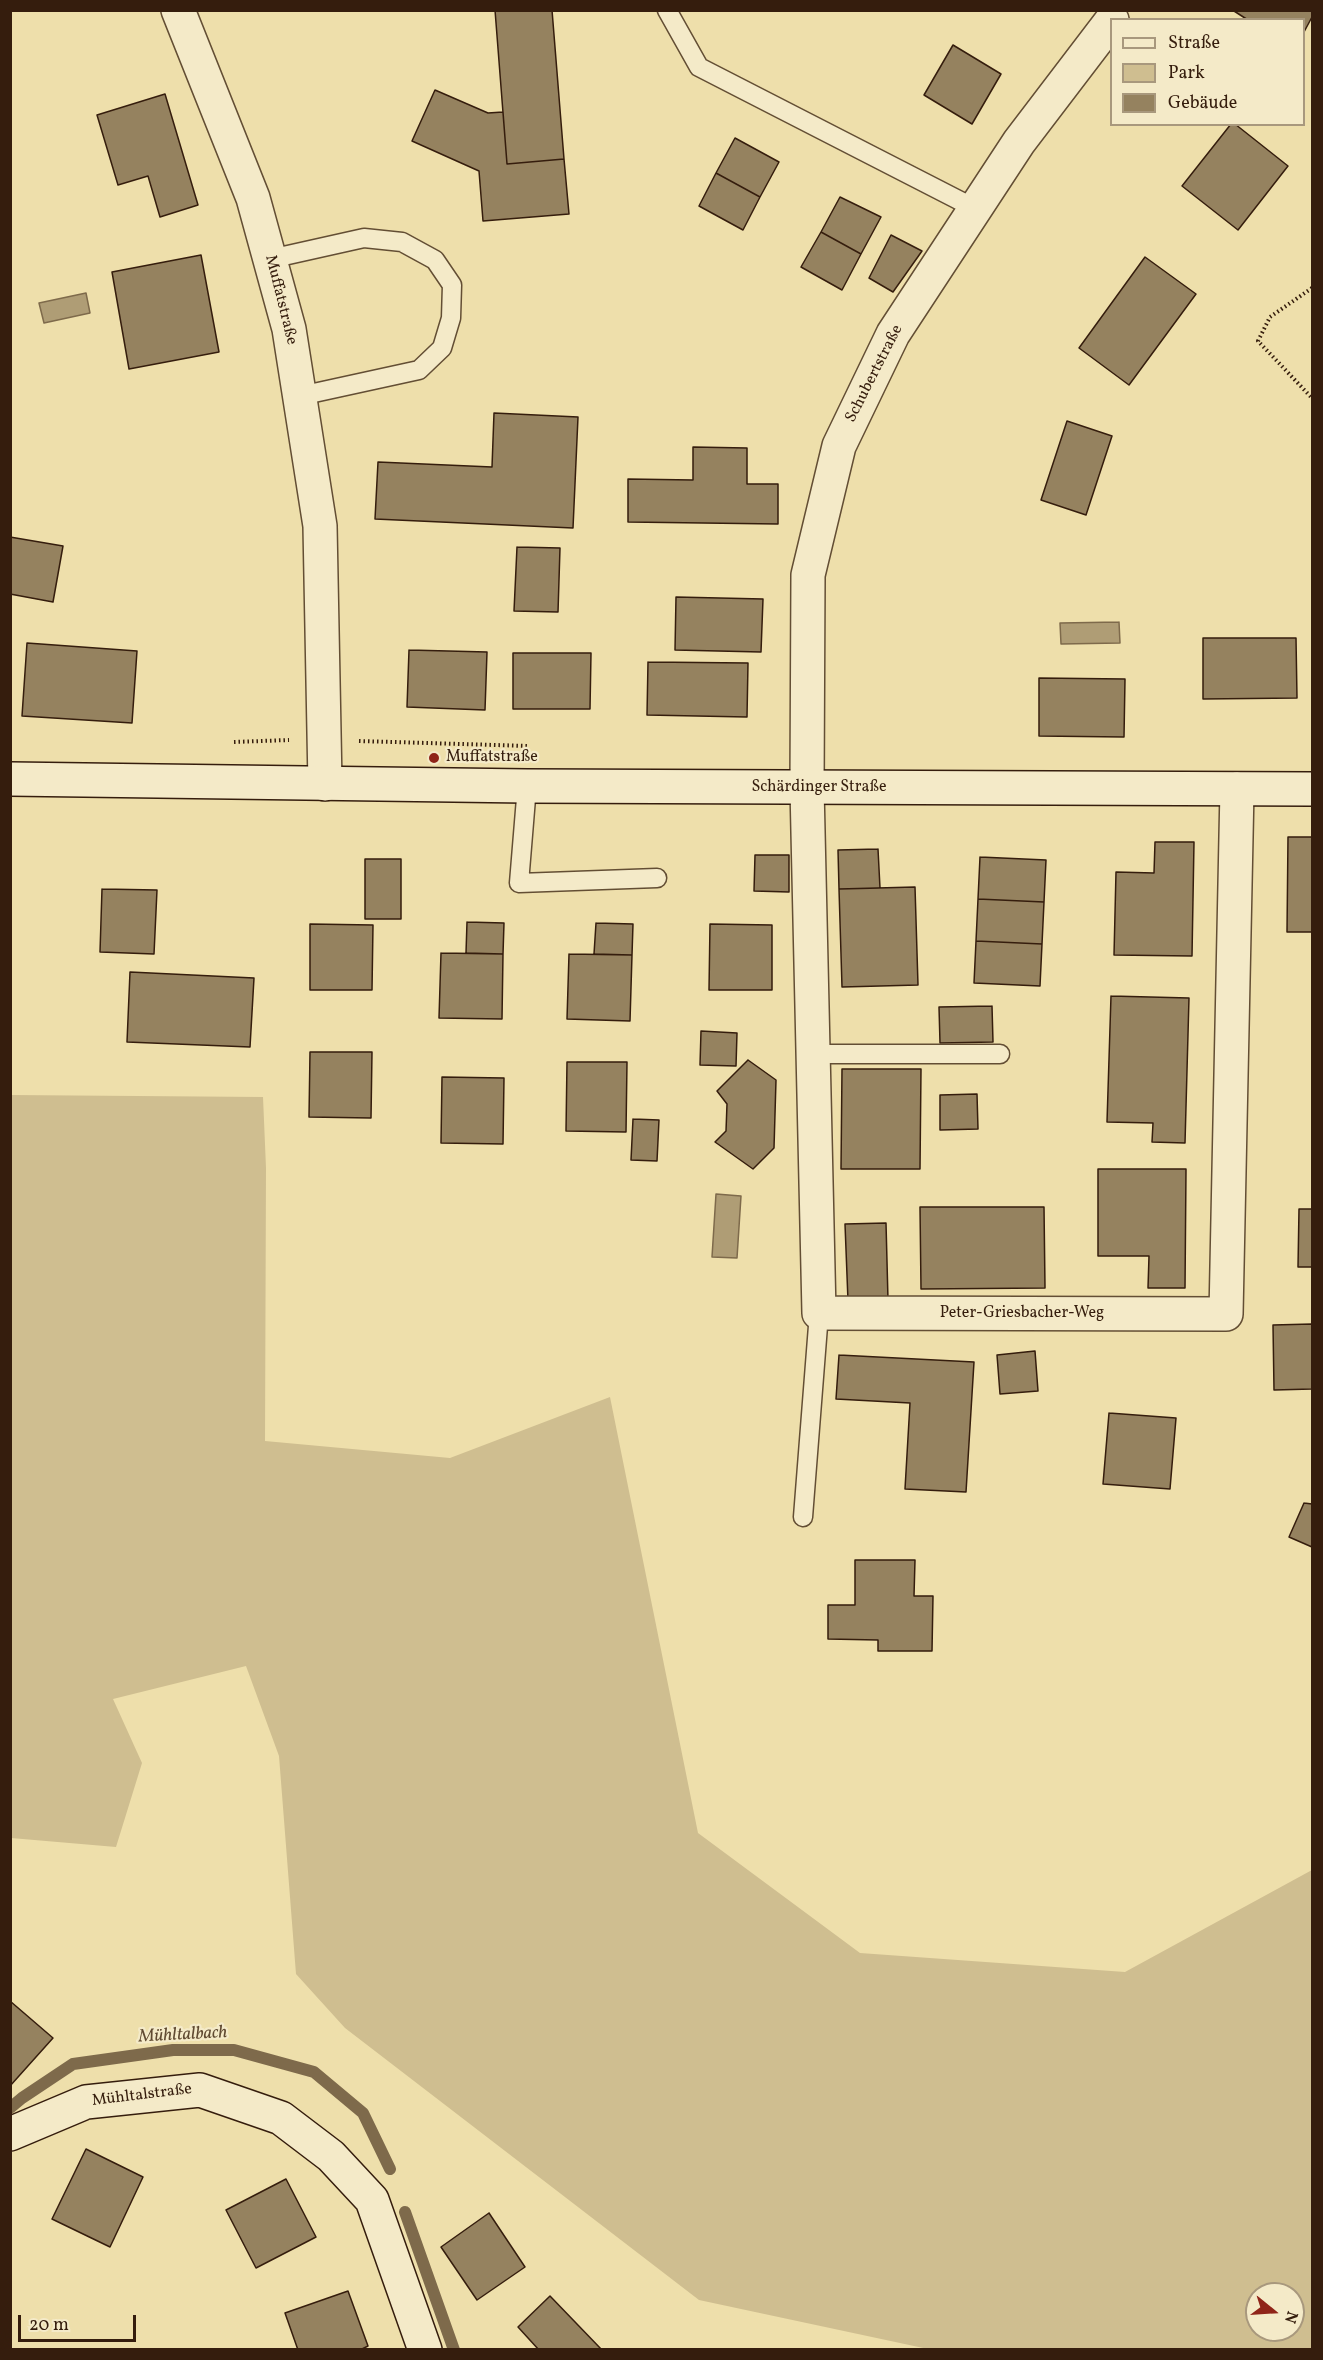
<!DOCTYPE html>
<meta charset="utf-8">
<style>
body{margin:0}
#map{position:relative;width:1323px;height:2360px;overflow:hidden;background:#eedfab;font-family:Vollkorn,serif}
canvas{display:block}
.frame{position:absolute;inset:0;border:12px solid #351d0d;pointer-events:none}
.legend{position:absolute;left:1110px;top:18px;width:195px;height:108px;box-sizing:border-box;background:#f4eac8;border:2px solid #a8987d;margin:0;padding:8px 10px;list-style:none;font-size:18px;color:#351d0d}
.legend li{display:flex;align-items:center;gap:12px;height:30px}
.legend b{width:30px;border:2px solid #a8987d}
.north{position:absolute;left:1245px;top:2282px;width:60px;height:60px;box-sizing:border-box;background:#f4eac8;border:2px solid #a8987d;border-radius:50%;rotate:108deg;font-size:16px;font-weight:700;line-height:24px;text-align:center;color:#351d0d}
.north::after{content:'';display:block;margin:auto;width:21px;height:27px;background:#8f2418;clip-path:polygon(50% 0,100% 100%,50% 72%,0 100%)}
.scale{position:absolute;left:18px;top:2315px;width:118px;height:27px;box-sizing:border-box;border:3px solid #351d0d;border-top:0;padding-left:8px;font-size:18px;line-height:21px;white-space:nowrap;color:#351d0d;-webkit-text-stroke:4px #f4eac8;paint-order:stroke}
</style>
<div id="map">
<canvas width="1323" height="2360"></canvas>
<div class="frame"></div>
<ul class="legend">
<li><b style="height:8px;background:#f4eac8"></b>Straße</li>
<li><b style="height:16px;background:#cfbe90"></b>Park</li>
<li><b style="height:16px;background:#95825f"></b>Gebäude</li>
</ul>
<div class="north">N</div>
<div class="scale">20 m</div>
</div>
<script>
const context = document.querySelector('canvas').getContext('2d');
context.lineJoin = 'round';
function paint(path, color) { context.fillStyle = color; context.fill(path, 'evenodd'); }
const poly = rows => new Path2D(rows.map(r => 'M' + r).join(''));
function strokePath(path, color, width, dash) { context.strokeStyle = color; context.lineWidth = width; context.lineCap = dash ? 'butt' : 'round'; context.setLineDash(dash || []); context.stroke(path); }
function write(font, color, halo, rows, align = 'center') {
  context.font = font + ' Vollkorn,serif'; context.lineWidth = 4.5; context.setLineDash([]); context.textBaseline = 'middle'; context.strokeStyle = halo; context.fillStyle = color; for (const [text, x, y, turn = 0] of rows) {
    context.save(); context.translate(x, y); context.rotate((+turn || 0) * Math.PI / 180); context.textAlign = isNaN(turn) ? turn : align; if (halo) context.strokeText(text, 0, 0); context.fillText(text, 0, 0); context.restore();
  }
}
paint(poly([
 [11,1095,263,1097,266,1168,265,1441,450,1458,610,1397,698,1833,860,1953,1125,1972,1312,1870,1312,2349,928,2349,699,2300,345,2028,296,1974,279,1756,246,1666,113,1699,142,1763,116,1847,11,1838],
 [1257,2294,1293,2294,1293,2330,1257,2330]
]), '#cfbe90');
const water = poly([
 [86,293,90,313,44,323,39,303,86,293],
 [1119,622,1120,643,1061,644,1060,623,1119,622],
 [716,1194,741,1196,737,1258,712,1257,716,1194]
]);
paint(water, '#af9d75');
strokePath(water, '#7e6a4b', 1.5);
strokePath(poly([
 [10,2108,22,2098,73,2064,173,2050,234,2050,314,2072,363,2113,390,2169],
 [405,2212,454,2350]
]), '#7e6a4b', 12);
const building = poly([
 [495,10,552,10,564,159,507,164,495,10],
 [1312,10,1312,17,1304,32,1304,20,1248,20,1234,11,1312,10],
 [953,45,1001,74,972,124,924,95,953,45],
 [435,90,488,113,503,112,507,164,564,159,569,214,483,221,479,171,412,141,435,90],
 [165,94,198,205,160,217,148,176,118,185,97,115,165,94],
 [1231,124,1235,124,1288,166,1238,230,1182,186,1231,124],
 [735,138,779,162,760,197,716,173,735,138],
 [716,173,760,197,743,230,699,206,716,173],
 [840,197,881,217,861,254,821,232,840,197],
 [821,232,861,254,842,290,801,267,821,232],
 [891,235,922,251,893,292,869,278,891,235],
 [201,255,219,352,129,369,112,272,201,255],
 [1145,257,1196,294,1129,385,1079,348,1145,257],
 [494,413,578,417,573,528,375,519,378,462,492,467,494,413],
 [1067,421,1112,436,1086,515,1041,500,1067,421],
 [693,447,747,448,747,484,778,484,778,524,628,522,628,479,693,480,693,447],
 [10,537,63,546,53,602,10,594,10,537],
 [517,547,560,548,558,612,514,611,517,547],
 [676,597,763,599,761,652,675,650,676,597],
 [1203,638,1296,638,1297,698,1203,699,1203,638],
 [27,643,137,651,132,723,22,716,27,643],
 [409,650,487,652,485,710,407,707,409,650],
 [513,653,591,653,590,709,513,709,513,653],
 [648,662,748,663,747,717,647,715,648,662],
 [1039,678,1125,679,1124,737,1039,736,1039,678],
 [1288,837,1312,837,1312,932,1287,932,1288,837],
 [1155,842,1194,842,1192,956,1114,955,1116,872,1154,873,1155,842],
 [878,849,880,888,839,889,838,850,878,849],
 [755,855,789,855,789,892,754,891,755,855],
 [980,857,1046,860,1044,902,978,899,980,857],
 [365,859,401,859,401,919,365,919,365,859],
 [915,887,918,985,842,987,839,889,915,887],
 [102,889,157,890,154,954,100,952,102,889],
 [978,899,1044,902,1042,944,976,941,978,899],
 [467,922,504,923,503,954,466,953,467,922],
 [596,923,633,924,632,955,594,954,596,923],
 [310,924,373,925,372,990,310,990,310,924],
 [710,924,772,925,772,990,709,990,710,924],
 [976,941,1042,944,1040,986,974,983,976,941],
 [441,953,503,954,502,1019,439,1018,441,953],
 [569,954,632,955,630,1021,567,1019,569,954],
 [130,972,254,978,250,1047,127,1042,130,972],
 [1111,996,1189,998,1185,1143,1152,1142,1153,1123,1107,1122,1111,996],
 [992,1006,993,1042,940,1043,939,1007,992,1006],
 [701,1031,737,1033,736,1066,700,1065,701,1031],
 [310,1052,372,1052,371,1118,309,1117,310,1052],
 [748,1060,776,1080,774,1148,753,1169,715,1142,726,1131,727,1104,717,1091,748,1060],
 [567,1062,627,1062,626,1132,566,1131,567,1062],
 [842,1069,921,1069,920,1169,841,1169,842,1069],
 [442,1077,504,1078,503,1144,441,1143,442,1077],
 [977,1094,978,1129,940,1130,940,1095,977,1094],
 [633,1119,659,1120,657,1161,631,1160,633,1119],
 [1098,1169,1186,1169,1185,1288,1148,1288,1149,1256,1098,1256,1098,1169],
 [920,1207,1044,1207,1045,1288,921,1289,920,1207],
 [1299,1209,1312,1209,1312,1267,1298,1267,1299,1209],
 [886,1223,888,1300,848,1301,845,1224,886,1223],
 [1312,1324,1312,1389,1274,1390,1273,1325,1312,1324],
 [1035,1351,1038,1391,1000,1394,997,1355,1035,1351],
 [839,1355,974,1362,966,1492,905,1489,910,1403,836,1399,839,1355],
 [1109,1413,1176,1418,1170,1489,1103,1484,1109,1413],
 [1304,1503,1312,1504,1312,1547,1289,1537,1304,1503],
 [855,1560,915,1560,914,1596,933,1596,932,1651,878,1651,878,1640,828,1639,828,1605,855,1605,855,1560],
 [10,2001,53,2038,10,2086,10,2001],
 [86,2149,143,2177,110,2247,52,2219,86,2149],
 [286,2179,316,2237,256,2268,226,2210,286,2179],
 [489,2213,525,2267,477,2300,441,2247,489,2213],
 [348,2291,368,2346,360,2350,298,2350,285,2313,348,2291],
 [550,2296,602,2350,539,2350,518,2327,550,2296]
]);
paint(building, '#95825f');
strokePath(building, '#351d0d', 1.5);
const lane = poly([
 [667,10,699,67,976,209],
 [270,259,364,238,402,242,435,260,452,285,451,318,442,348,419,370,300,396],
 [527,786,519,883,657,878],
 [814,1054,1000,1054],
 [803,1517,819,1313]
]);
const street = poly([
 [178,10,253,198,289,329,320,526,325,784],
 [1112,20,1019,142,893,334,839,446,808,575,807,788,819,1313,1226,1314,1237,789]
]);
const secondary = poly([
 [10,779,527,786,1312,789],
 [10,2134,86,2102,200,2090,281,2118,331,2156,372,2200,425,2350]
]);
strokePath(lane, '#634e34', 21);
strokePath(street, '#634e34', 36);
strokePath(secondary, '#351d0d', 36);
strokePath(poly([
 [1312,288,1270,317,1258,341,1312,398],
 [359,741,529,746],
 [234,742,289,740]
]), '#351d0d', 4, [1.5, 3]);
strokePath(lane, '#f4eac8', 18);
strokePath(street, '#f4eac8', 33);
strokePath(secondary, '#f4eac8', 33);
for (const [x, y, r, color] of [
 [434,758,6,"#8f2418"]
]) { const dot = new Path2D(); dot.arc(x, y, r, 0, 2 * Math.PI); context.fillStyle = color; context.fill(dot); strokePath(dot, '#f4eac8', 2); }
write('16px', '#351d0d', '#f4eac8', [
 ["Muffatstraße",280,300,76],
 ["Schubertstraße",875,374,-63],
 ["Schärdinger Straße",819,788],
 ["Peter-Griesbacher-Weg",1022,1314],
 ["Mühltalstraße",142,2096,-7]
]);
write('16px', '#351d0d', '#f4eac8', [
 ["Muffatstraße",446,758]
], 'left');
write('italic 18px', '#604a31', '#f4eac8', [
 ["Mühltalbach",183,2036,-3]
]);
</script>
